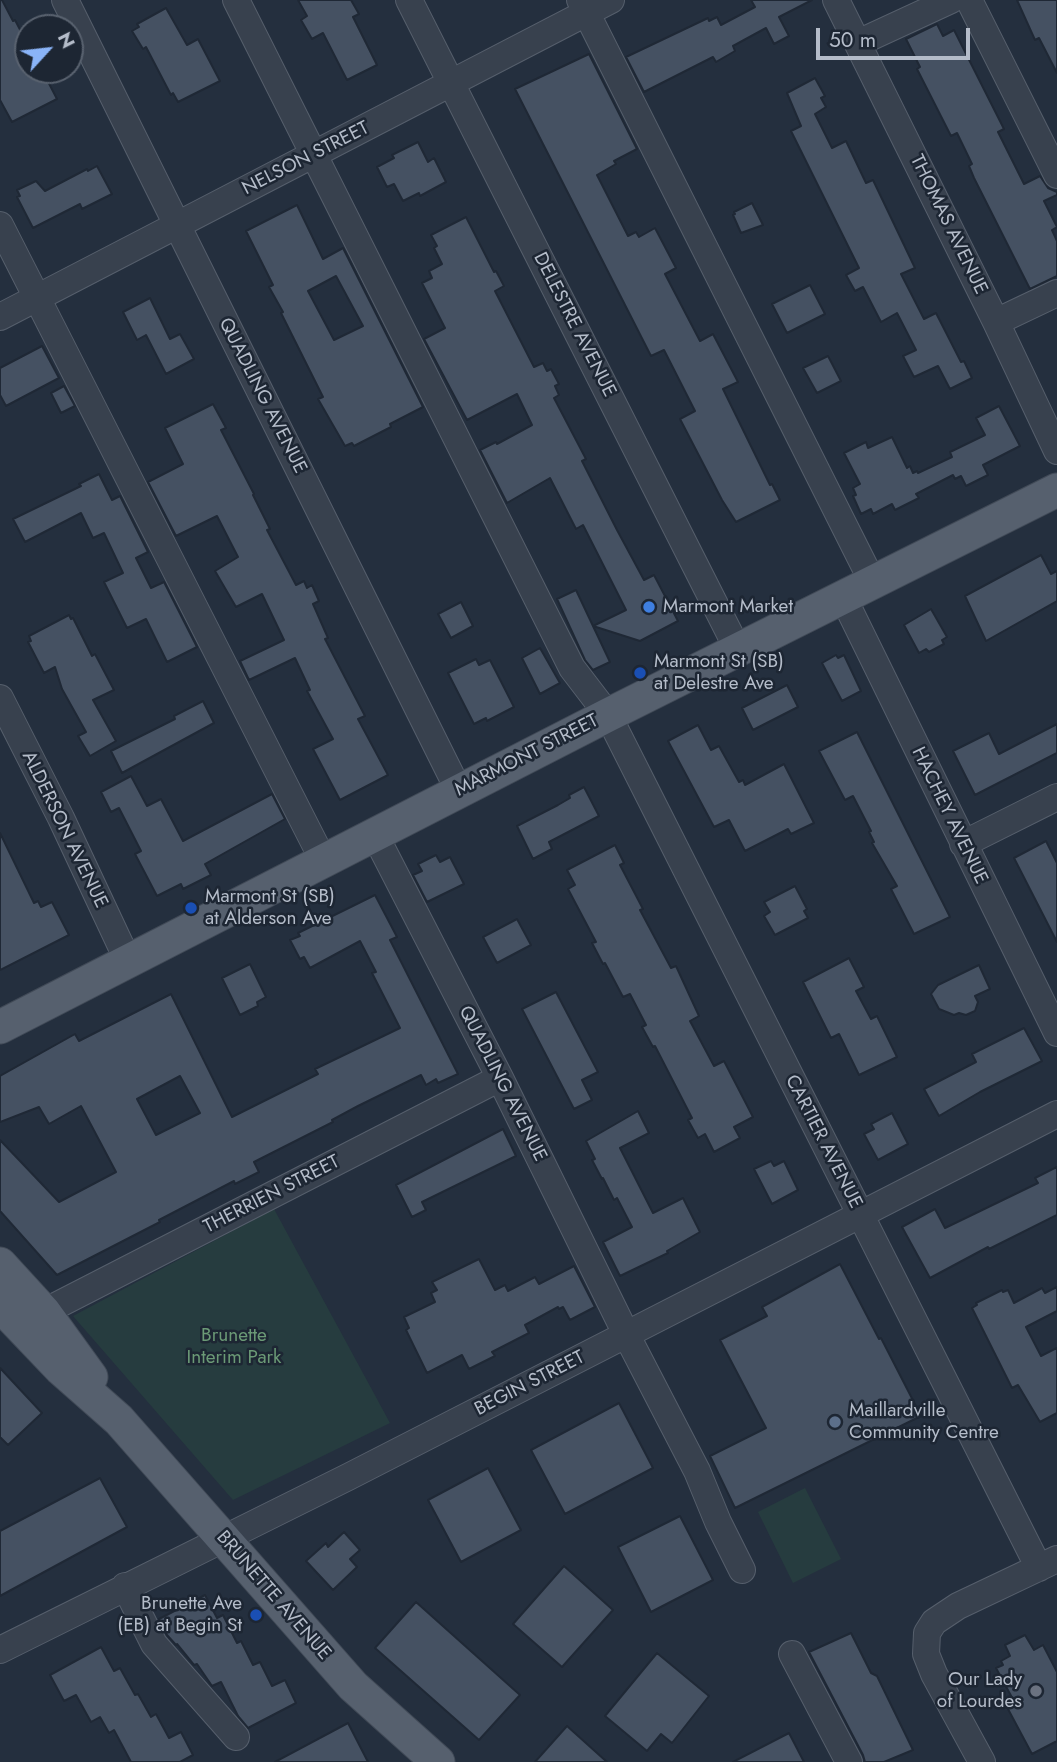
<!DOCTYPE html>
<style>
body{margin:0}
#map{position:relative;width:1057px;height:1762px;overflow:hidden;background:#242f3e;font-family:Jost,sans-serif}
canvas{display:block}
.north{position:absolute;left:14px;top:14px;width:70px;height:70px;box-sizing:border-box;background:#1d2633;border:2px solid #59626f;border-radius:50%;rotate:63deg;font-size:19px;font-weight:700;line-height:28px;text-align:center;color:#b4bcc9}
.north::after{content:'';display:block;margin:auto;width:24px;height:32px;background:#8ab4f8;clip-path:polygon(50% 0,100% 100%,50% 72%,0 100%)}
.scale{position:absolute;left:816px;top:28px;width:154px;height:32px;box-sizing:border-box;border:4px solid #b4bcc9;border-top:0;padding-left:9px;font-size:21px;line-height:24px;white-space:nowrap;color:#b4bcc9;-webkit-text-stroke:5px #1d2633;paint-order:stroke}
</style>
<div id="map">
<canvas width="1057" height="1762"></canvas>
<div class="north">N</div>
<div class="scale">50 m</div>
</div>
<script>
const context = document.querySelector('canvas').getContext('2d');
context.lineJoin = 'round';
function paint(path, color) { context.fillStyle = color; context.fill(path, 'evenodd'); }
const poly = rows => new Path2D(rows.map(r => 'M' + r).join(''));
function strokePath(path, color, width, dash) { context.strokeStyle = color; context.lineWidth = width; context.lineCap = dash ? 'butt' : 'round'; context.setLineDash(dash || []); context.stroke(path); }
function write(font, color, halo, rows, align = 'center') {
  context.font = font + ' Jost,sans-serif'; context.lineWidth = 5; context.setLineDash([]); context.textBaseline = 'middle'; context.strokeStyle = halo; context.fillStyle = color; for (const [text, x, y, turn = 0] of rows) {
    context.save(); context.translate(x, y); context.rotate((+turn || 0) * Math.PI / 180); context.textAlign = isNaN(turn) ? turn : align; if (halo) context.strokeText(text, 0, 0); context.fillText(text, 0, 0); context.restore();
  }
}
paint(poly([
 [274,1209,390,1423,233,1500,73,1316],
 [805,1488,841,1559,793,1583,758,1512]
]), '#263c3f');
const building = poly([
 [0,0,2,0,13,21,15,20,28,45,28,70,42,70,57,99,12,122,0,100,0,0],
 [298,0,351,0,359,14,353,17,377,65,347,80,323,33,312,39,301,20,307,16,298,0],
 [751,0,812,0,779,17,789,36,774,44,766,28,733,46,735,51,716,62,713,57,644,92,626,57,708,18,709,21,717,17,721,25,755,7,751,0],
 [1017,0,1057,0,1057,73,1039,38,1035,40,1017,0],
 [166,8,187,45,198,39,220,81,178,102,173,93,171,95,146,47,143,49,132,31,139,27,137,24,166,8],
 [937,24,943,36,954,30,1004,129,998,132,1024,184,1040,176,1048,188,1057,192,1057,195,1044,201,1057,227,1052,230,1057,241,1057,276,1030,289,974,178,969,166,972,164,957,133,951,136,917,69,920,67,906,39,937,24],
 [589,54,637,149,614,161,616,164,597,175,628,236,636,232,639,237,655,228,676,268,665,274,700,341,713,334,738,382,723,389,770,485,772,484,780,500,736,522,722,500,680,419,695,411,664,350,651,356,515,89,589,54],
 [815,78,825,96,821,98,826,107,815,114,832,148,846,141,866,183,873,180,915,268,901,274,924,319,936,313,961,362,964,361,972,378,950,389,938,366,914,377,903,356,916,350,897,313,881,322,863,287,855,291,846,275,859,268,791,131,801,126,787,93,815,78],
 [418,142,428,162,434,158,446,182,420,196,419,193,403,201,394,184,387,187,377,167,394,158,392,155,418,142],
 [97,166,112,194,82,209,80,204,33,228,17,197,20,196,17,190,36,181,45,191,87,169,88,171,97,166],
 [752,203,763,225,741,233,733,215,735,214,734,212,752,203],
 [297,205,323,259,343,248,423,407,390,424,391,427,354,446,352,443,345,446,318,399,323,397,281,313,283,312,269,287,273,285,246,231,297,205],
 [336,276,363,326,334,340,308,291,336,276],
 [466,217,494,272,496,271,504,286,495,291,534,367,543,363,547,371,551,369,559,384,555,386,559,395,554,398,586,459,582,461,617,530,644,580,654,575,678,621,640,641,593,626,626,610,583,525,576,529,550,478,507,503,480,450,496,442,497,444,532,425,517,394,467,420,424,339,445,328,422,283,432,278,429,271,442,264,434,248,437,246,431,235,466,217],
 [810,285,825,314,787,333,772,304,810,285],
 [150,298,170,339,180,334,194,359,166,374,146,335,137,340,123,312,150,298],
 [42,346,59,378,6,406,0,395,0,368,42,346],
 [828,356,841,381,817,393,803,368,828,356],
 [64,386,75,406,61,413,51,393,64,386],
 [213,404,226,428,221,430,254,494,253,495,270,529,267,530,296,585,304,581,307,588,312,585,319,601,313,604,328,638,325,639,365,716,358,719,388,775,340,800,313,749,333,739,307,691,310,690,295,658,249,680,240,661,284,640,262,594,236,607,215,571,238,557,217,516,176,536,148,482,183,464,165,428,213,404],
 [999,406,1020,446,983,465,988,475,966,486,961,476,955,479,953,475,916,494,919,498,895,510,892,504,873,514,871,509,861,514,853,496,856,495,853,488,860,484,844,453,866,442,868,448,892,437,907,468,910,466,913,473,917,471,918,473,952,457,950,452,985,435,976,418,999,406],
 [99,474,112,500,120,496,148,552,136,558,151,588,164,582,197,647,167,662,146,619,127,628,104,582,123,573,104,533,93,538,81,513,25,542,13,519,81,486,79,484,99,474],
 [1041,555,1051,574,1057,571,1057,601,986,641,965,596,1041,555],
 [576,590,610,662,593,670,585,660,557,599,576,590],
 [461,602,473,626,451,638,438,614,461,602],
 [931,609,947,637,942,640,944,644,929,652,926,649,919,653,904,625,931,609],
 [69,615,71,619,73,618,92,656,95,654,114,690,93,700,116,741,90,756,78,736,86,732,62,689,55,667,44,673,28,642,31,641,29,636,69,615],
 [540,648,560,683,540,694,522,658,540,648],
 [836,655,838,658,844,655,861,691,842,701,822,663,836,655],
 [476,659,479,665,490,660,514,707,487,721,486,718,474,724,448,673,476,659],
 [787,685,798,707,753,730,742,708,787,685],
 [203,701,214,723,122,773,111,751,175,719,174,716,203,701],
 [1057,724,1057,753,975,795,953,751,989,733,999,754,1057,724],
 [698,725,711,750,719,746,739,782,743,780,745,785,784,764,814,823,791,834,788,829,745,851,729,820,714,827,668,741,698,725],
 [857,732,950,917,914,934,891,889,897,886,872,843,874,842,869,832,871,831,853,796,845,800,819,751,857,732],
 [131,776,147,806,161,799,183,841,272,794,285,819,205,864,211,875,183,889,181,884,157,896,135,854,141,851,119,808,111,812,101,792,131,776],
 [584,787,599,816,549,842,552,849,533,859,517,826,558,805,570,798,569,795,584,787],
 [0,833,34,903,38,901,41,907,52,902,69,935,0,970,0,833],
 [1046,841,1057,863,1057,942,1014,858,1046,841],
 [615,845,624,863,620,865,643,909,640,910,671,968,676,966,699,1016,690,1021,714,1066,724,1061,753,1117,734,1127,740,1138,714,1152,705,1134,698,1138,688,1120,692,1118,655,1046,653,1047,642,1027,646,1025,630,994,623,997,605,963,603,964,592,943,596,942,568,889,575,885,567,870,615,845],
 [436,855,440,862,450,857,464,884,427,902,413,875,422,871,418,864,436,855],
 [795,886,807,909,804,911,808,918,775,935,764,916,770,912,764,902,795,886],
 [375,895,397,937,390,940,458,1074,438,1083,436,1079,426,1085,421,1075,358,1106,332,1120,333,1122,254,1162,259,1172,235,1184,234,1181,159,1220,160,1222,57,1275,0,1211,0,1140,59,1202,116,1172,81,1106,49,1124,39,1107,0,1122,0,1076,75,1034,79,1041,171,994,232,1117,318,1074,315,1069,400,1028,372,973,376,972,360,941,310,968,304,957,300,959,290,940,300,936,298,933,375,895],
 [180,1076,200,1113,156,1135,137,1099,180,1076],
 [517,919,531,945,497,963,483,937,517,919],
 [849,958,864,987,856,991,871,1019,877,1016,897,1057,859,1075,839,1034,831,1038,803,982,849,958],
 [250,964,266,997,257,1002,258,1006,240,1015,222,978,250,964],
 [979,965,990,989,975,996,978,1002,975,1011,966,1015,959,1013,954,1015,939,1009,931,994,938,985,979,965],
 [556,992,598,1072,582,1080,592,1100,574,1109,522,1009,556,992],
 [1024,1028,1042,1061,980,1092,939,1116,924,1089,976,1062,972,1054,1024,1028],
 [638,1111,649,1133,620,1148,653,1213,683,1198,700,1232,667,1251,668,1253,620,1276,603,1242,632,1227,617,1198,614,1200,603,1178,602,1179,592,1160,595,1159,586,1141,638,1111],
 [892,1113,908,1144,878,1160,864,1134,874,1129,871,1124,892,1113],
 [503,1129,516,1156,422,1202,426,1210,412,1217,396,1185,503,1129],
 [771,1161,774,1166,784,1161,798,1190,772,1204,754,1169,771,1161],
 [1057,1167,1057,1215,989,1249,988,1247,930,1278,902,1227,935,1209,945,1228,1038,1183,1035,1178,1057,1167],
 [479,1259,495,1290,505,1285,508,1291,535,1277,539,1284,574,1266,595,1307,570,1320,563,1307,559,1309,558,1307,525,1325,529,1333,492,1352,495,1356,469,1369,462,1355,427,1373,406,1330,409,1328,404,1317,435,1302,431,1293,437,1290,432,1282,479,1259],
 [840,1264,879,1339,881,1338,921,1416,735,1508,710,1456,766,1428,720,1340,767,1316,762,1307,840,1264],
 [1057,1287,1057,1311,1026,1327,1041,1356,1057,1348,1057,1413,1040,1422,1018,1385,1012,1388,972,1308,977,1305,976,1303,1002,1290,1003,1292,1008,1290,1014,1303,1042,1288,1045,1293,1057,1287],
 [0,1368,42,1413,8,1445,0,1437,0,1368],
 [619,1403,653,1468,565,1514,531,1450,619,1403],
 [488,1468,521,1530,461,1562,428,1500,488,1468],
 [100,1478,127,1527,0,1596,0,1531,100,1478],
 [680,1516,713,1580,651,1612,618,1547,680,1516],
 [344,1532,360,1550,350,1559,357,1567,333,1590,306,1561,326,1543,328,1547,344,1532],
 [564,1566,613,1610,562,1667,513,1624,564,1566],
 [205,1595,217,1618,223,1615,237,1643,241,1641,253,1665,260,1662,272,1686,285,1680,296,1703,248,1728,238,1716,221,1682,212,1686,197,1664,194,1665,177,1644,176,1645,167,1635,159,1619,205,1595],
 [416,1602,520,1695,479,1740,375,1648,416,1602],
 [851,1633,871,1673,877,1676,913,1750,884,1762,865,1762,863,1755,809,1652,851,1633],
 [1025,1635,1034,1650,1043,1645,1057,1672,1057,1741,1032,1754,1008,1709,1016,1705,996,1668,1003,1665,1001,1661,1010,1656,1005,1645,1025,1635],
 [101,1647,114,1671,120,1668,135,1695,138,1694,151,1717,156,1714,169,1738,181,1732,193,1755,180,1762,131,1762,114,1730,109,1733,100,1717,91,1722,76,1695,64,1701,50,1675,101,1647],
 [657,1653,709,1696,672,1743,661,1734,647,1751,605,1716,657,1653],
 [348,1723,368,1762,275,1762,348,1723],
 [567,1726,607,1762,535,1762,567,1726],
 [789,1733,804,1762,733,1762,789,1733]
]);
paint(building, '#455162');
strokePath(building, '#1f2835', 2);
const minor = poly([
 [65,0,459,791],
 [236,0,572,668,608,715,1039,1568],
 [409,0,738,650],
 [580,0,873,583],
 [836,0,996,322,1057,451],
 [969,0,1057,175],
 [858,43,951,0],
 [0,225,324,862],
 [0,317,611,0],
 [996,322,1057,293],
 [843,597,1057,1033],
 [0,698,61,818,128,961],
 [375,835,500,1078,626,1334,697,1471,718,1522,742,1570],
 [963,844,1057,797],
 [44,1312,500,1078],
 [125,1586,154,1644,236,1737],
 [0,1650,348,1477,1057,1114],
 [792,1654,849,1762],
 [982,1762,934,1674,926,1654,927,1633,934,1622,958,1606,1057,1559]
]);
const major = poly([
 [0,1027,608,715,1057,490],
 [0,1264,44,1312,91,1377],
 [0,1305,60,1368,119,1420,353,1686,438,1762]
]);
strokePath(minor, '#565f6c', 28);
strokePath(major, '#414a57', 35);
strokePath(minor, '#38414e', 26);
strokePath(major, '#56606e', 33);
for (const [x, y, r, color] of [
 [649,607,7,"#3f7fe0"],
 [640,673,7,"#1a4fb4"],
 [191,908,7,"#1a4fb4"],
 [835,1422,7,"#5c6f8a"],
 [256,1615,7,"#1a4fb4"],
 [1036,1691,7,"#6b7280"]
]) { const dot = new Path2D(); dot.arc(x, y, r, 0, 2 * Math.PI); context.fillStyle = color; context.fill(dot); strokePath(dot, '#1d2633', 2.5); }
write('19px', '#b4bcc9', '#1d2633', [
 ["NELSON STREET",306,159,-27],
 ["THOMAS AVENUE",948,225,64],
 ["DELESTRE AVENUE",574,325,63],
 ["QUADLING AVENUE",262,396,63],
 ["MARMONT STREET",527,756,-27],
 ["HACHEY AVENUE",949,816,64],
 ["ALDERSON AVENUE",64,830,64],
 ["QUADLING AVENUE",502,1084,63],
 ["CARTIER AVENUE",823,1142,63],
 ["THERRIEN STREET",272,1195,-27],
 ["BEGIN STREET",530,1384,-27],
 ["BRUNETTE AVENUE",273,1596,49]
]);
write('19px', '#b4bcc9', '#1d2633', [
 ["Marmont Market",663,607],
 ["Marmont St (SB)",654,662],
 ["at Delestre Ave",654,684],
 ["Marmont St (SB)",205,897],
 ["at Alderson Ave",205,919],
 ["Maillardville",849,1411],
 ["Community Centre",849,1433],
 ["Brunette Ave",242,1604,"right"],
 ["(EB) at Begin St",242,1626,"right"],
 ["Our Lady",1022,1680,"right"],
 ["of Lourdes",1022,1702,"right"]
], 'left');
write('19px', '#6b9a76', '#1d2633', [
 ["Brunette",234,1336],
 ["Interim Park",234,1358]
]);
</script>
